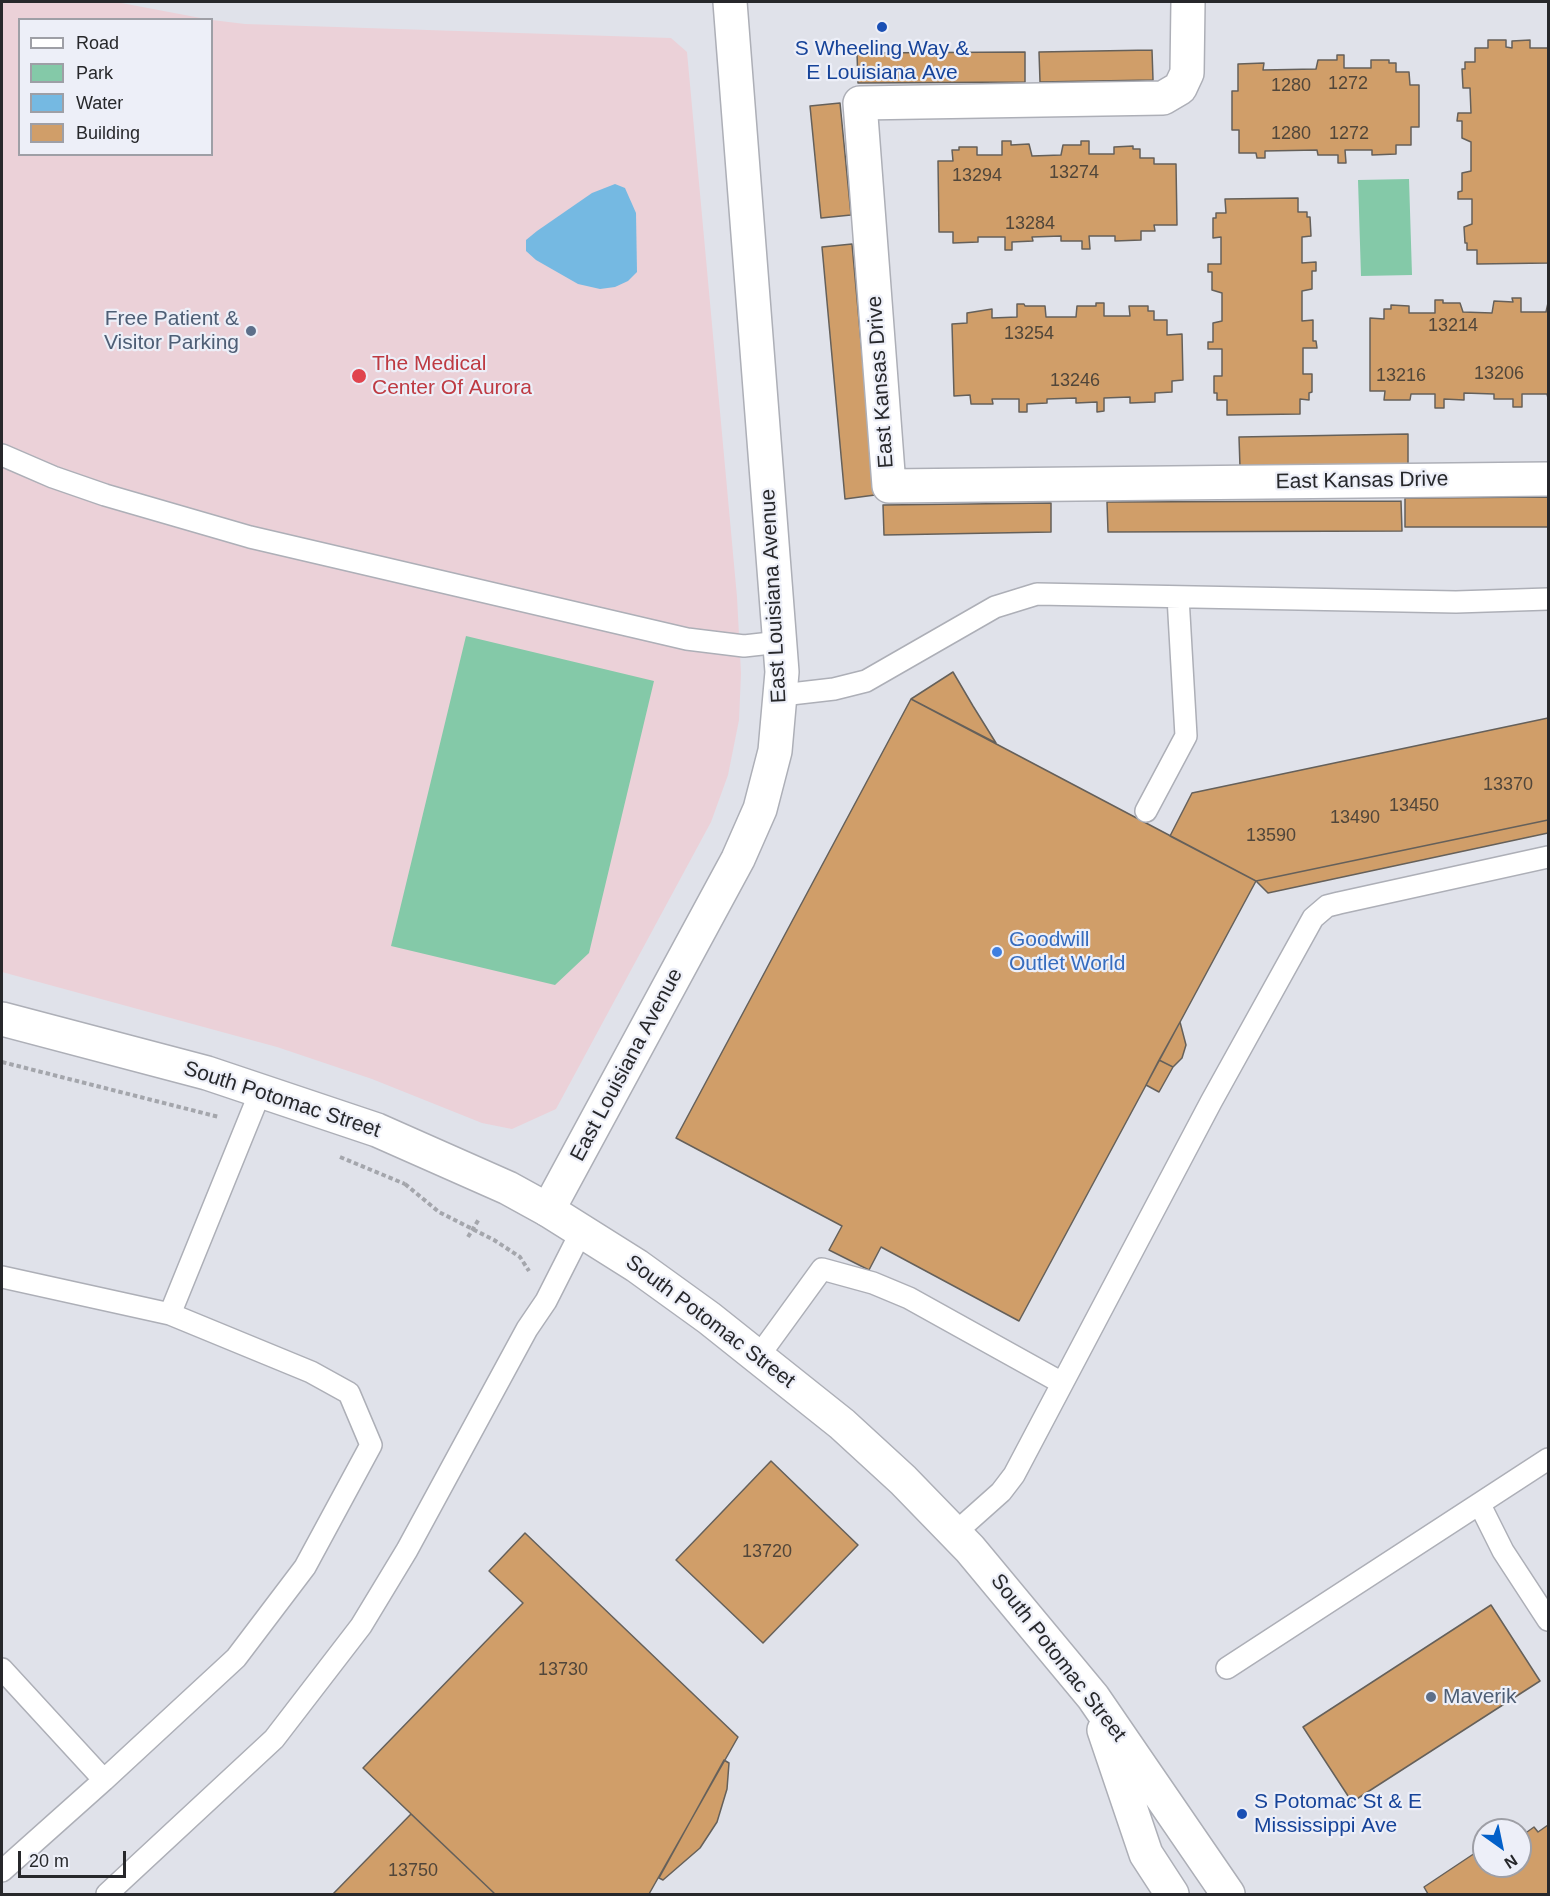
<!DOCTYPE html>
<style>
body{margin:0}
#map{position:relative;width:1550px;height:1896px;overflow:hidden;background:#e0e2ea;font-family:Arial,sans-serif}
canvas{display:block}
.frame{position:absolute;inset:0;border:3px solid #27282b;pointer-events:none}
.legend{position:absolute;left:18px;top:18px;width:195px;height:138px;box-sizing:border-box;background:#edeff8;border:2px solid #9e9fa6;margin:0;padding:8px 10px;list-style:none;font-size:18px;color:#27282b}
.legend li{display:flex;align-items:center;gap:12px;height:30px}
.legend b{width:30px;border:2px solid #9e9fa6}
.north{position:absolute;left:1472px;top:1818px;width:60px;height:60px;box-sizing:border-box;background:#edeff8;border:2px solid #9e9fa6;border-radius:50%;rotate:147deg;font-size:16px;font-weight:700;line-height:24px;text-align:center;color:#27282b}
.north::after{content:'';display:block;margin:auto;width:21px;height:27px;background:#0360c9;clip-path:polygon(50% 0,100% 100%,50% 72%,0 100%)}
.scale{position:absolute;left:18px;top:1851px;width:108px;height:27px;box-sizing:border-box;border:3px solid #27282b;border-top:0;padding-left:8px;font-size:18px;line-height:21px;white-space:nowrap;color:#27282b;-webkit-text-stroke:4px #edeff8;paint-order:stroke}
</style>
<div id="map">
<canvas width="1550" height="1896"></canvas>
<div class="frame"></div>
<ul class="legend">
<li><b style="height:8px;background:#fff"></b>Road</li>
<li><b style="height:16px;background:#84c9a8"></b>Park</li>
<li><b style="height:16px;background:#75b9e2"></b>Water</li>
<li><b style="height:16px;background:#d09e69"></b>Building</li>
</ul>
<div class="north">N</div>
<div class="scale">20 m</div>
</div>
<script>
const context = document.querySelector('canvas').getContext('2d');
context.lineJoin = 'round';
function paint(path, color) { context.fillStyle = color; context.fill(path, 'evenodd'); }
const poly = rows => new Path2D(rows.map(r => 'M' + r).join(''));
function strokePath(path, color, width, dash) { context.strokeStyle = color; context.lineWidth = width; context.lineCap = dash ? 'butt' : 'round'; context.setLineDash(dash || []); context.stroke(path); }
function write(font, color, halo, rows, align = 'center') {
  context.font = font + ' Arial,sans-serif'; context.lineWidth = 4.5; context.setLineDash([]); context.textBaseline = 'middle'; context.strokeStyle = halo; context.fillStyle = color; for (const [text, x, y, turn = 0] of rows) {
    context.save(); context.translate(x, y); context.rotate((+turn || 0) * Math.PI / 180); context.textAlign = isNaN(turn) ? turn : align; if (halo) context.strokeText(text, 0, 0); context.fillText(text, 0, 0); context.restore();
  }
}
paint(poly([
 [2,2,116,2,206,19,20,20,20,154,212,154,212,20,245,24,671,38,687,52,737,597,741,673,739,720,728,775,711,822,556,1109,512,1129,482,1123,372,1079,277,1047,2,972]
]), '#ebd1d8');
paint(poly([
 [1409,179,1412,275,1361,276,1358,180],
 [466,636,654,681,589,953,555,985,391,946]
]), '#84c9a8');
paint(poly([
 [615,184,625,188,636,213,637,272,628,281,615,287,600,289,578,284,536,260,526,251,526,240,537,231,592,193]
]), '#75b9e2');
const building = poly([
 [1488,40,1506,40,1506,47,1512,48,1512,41,1530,40,1530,48,1548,48,1548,263,1477,264,1477,250,1467,250,1467,243,1465,243,1464,227,1472,224,1472,199,1458,199,1458,192,1462,191,1462,173,1471,171,1471,142,1462,138,1462,121,1457,121,1458,113,1471,113,1470,88,1463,88,1462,69,1465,69,1465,62,1475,62,1475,48,1488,48,1488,40],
 [1152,50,1153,80,1040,82,1039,52,1152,50],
 [1025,52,1025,82,858,83,857,53,1025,52],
 [1337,55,1344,55,1344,68,1371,68,1371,60,1389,60,1389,63,1396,63,1396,72,1409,72,1410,85,1419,85,1419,127,1411,127,1411,145,1396,145,1396,154,1372,155,1372,150,1345,150,1346,163,1338,163,1338,155,1318,155,1317,150,1265,151,1265,158,1257,158,1256,153,1239,153,1239,130,1232,130,1232,91,1238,91,1238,64,1264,63,1263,70,1316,69,1318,60,1337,60,1337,55],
 [840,103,851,215,821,218,810,106,840,103],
 [1002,141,1011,141,1011,145,1029,144,1032,156,1061,155,1063,145,1081,145,1081,141,1089,141,1089,154,1114,154,1114,147,1133,146,1133,149,1140,149,1140,158,1154,158,1154,164,1176,164,1177,225,1154,225,1155,231,1141,231,1141,240,1115,241,1115,236,1089,236,1090,249,1082,249,1082,241,1061,241,1061,236,1032,237,1033,241,1012,242,1012,250,1005,250,1005,237,978,237,978,242,953,243,953,232,939,232,938,161,953,161,952,150,959,150,959,147,977,147,977,155,1002,155,1002,141],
 [1298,198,1298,212,1307,212,1307,217,1310,217,1311,236,1302,237,1302,263,1316,262,1316,271,1312,271,1312,289,1302,291,1302,321,1313,320,1313,341,1316,341,1317,348,1303,348,1303,374,1312,374,1312,392,1309,393,1309,400,1300,399,1300,414,1227,415,1227,400,1217,400,1217,393,1214,393,1214,376,1222,376,1222,349,1208,349,1208,342,1213,342,1213,323,1222,321,1222,293,1212,290,1212,272,1208,272,1208,264,1221,264,1221,237,1213,238,1213,218,1216,218,1216,213,1226,213,1225,199,1298,198],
 [852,244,875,495,845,499,822,247,852,244],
 [1512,298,1521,298,1521,312,1546,312,1548,303,1548,398,1547,394,1522,394,1522,407,1513,407,1513,399,1494,399,1494,394,1464,393,1464,400,1444,399,1444,408,1435,408,1435,394,1411,394,1410,400,1384,400,1385,391,1370,391,1370,318,1384,319,1384,309,1391,309,1391,305,1409,306,1409,313,1435,313,1435,300,1443,300,1443,303,1460,303,1463,312,1492,313,1494,301,1513,302,1512,298],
 [1096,303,1104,303,1104,316,1130,316,1129,306,1148,306,1148,311,1154,311,1154,320,1167,320,1167,335,1182,334,1183,380,1172,381,1172,392,1155,393,1155,402,1130,403,1130,397,1104,398,1104,411,1097,412,1097,402,1076,403,1076,398,1047,399,1047,403,1027,404,1027,412,1019,412,1019,399,992,399,993,404,971,404,970,395,954,396,952,324,967,323,967,313,992,309,992,318,1017,317,1017,304,1024,304,1025,306,1045,306,1046,317,1076,317,1077,306,1096,306,1096,303],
 [1408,434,1408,464,1240,467,1239,437,1408,434],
 [1548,497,1548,527,1405,527,1405,498,1548,497],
 [1401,501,1402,531,1108,532,1107,502,1401,501],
 [1051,503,1051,532,884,535,883,505,1051,503],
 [953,672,973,706,996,743,911,699,953,672],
 [911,699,1256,881,1019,1321,881,1247,869,1270,829,1250,842,1226,676,1138,911,699],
 [1548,718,1548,820,1256,881,1170,836,1192,793,1548,718],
 [1548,820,1548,833,1268,893,1256,881,1548,820],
 [1180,1022,1186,1045,1182,1058,1173,1067,1159,1060,1180,1022],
 [1159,1060,1173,1067,1159,1092,1146,1085,1159,1060],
 [771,1461,858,1545,763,1643,676,1560,771,1461],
 [525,1533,738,1737,649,1894,495,1894,363,1768,523,1603,489,1571,525,1533],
 [1491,1605,1540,1681,1352,1802,1303,1727,1491,1605],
 [724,1760,729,1763,727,1789,717,1822,700,1848,663,1880,659,1878,724,1760],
 [411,1814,495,1894,333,1894,411,1814],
 [1548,1825,1548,1894,1428,1894,1424,1887,1484,1847,1484,1866,1520,1866,1520,1837,1534,1827,1538,1832,1548,1825]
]);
paint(building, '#d09e69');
strokePath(building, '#65605a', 1.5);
const lane = poly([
 [2,455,53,477,105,495,250,537,687,639,744,646,780,642],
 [782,695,834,689,866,681,995,607,1037,594,1456,602,1548,599],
 [1146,811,1186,736,1178,597],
 [2,1277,170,1314,261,1090],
 [758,1357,822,1269,873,1283,909,1298,1062,1383],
 [1480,1505,1503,1551,1548,1620],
 [955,1533,1001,1492,1014,1475,1211,1102,1313,918,1327,906,1339,903,1548,857],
 [1227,1668,1548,1459],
 [2,1669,104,1780,2,1871],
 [104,1780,236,1658,305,1567,371,1445,349,1393,311,1372,170,1314],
 [107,1894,274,1739,361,1626,407,1550,527,1329,546,1301,582,1230]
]);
const street = poly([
 [1188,2,1187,73,1180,88,1163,98,860,103,889,486,1548,479],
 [548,1210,738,859,760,809,775,751,782,672,730,2]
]);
const secondary = poly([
 [2,1019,207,1073,377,1130,508,1188,548,1210,637,1266,709,1318,842,1424,903,1480,970,1549,1093,1697,1228,1894],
 [1104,1730,1146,1854,1172,1894]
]);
strokePath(lane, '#adafb7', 24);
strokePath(street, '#adafb7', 36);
strokePath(secondary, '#adafb7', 36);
strokePath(poly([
 [2,1062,219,1117],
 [340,1157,405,1184],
 [405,1184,439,1212,494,1240,520,1257,529,1271],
 [468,1237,479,1219]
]), '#a4a6ac', 4, [4.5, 3]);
strokePath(lane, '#fff', 21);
strokePath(street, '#fff', 33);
strokePath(secondary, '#fff', 33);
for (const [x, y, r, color] of [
 [882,27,6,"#1a4fb4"],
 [251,331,6,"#5c6f8a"],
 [359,376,8,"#e0444e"],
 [997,952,6,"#3f7fe0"],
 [1431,1697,6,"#5c6f8a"],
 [1242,1814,6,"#1a4fb4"]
]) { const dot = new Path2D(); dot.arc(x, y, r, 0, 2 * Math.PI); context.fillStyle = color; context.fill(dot); strokePath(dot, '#edeff8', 2); }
write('18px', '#51463a', null, [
 ["1272",1348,84],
 ["1280",1291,86],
 ["1280",1291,134],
 ["1272",1349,134],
 ["13274",1074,173],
 ["13294",977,176],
 ["13284",1030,224],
 ["13214",1453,326],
 ["13254",1029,334],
 ["13206",1499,374],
 ["13216",1401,376],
 ["13246",1075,381],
 ["13370",1508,785],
 ["13450",1414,806],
 ["13490",1355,818],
 ["13590",1271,836],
 ["13720",767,1552],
 ["13730",563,1670],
 ["13750",413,1871]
]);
write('21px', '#164399', '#edeff8', [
 ["S Wheeling Way &",882,49],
 ["E Louisiana Ave",882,73],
 ["S Potomac St & E",1254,1802,"left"],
 ["Mississippi Ave",1254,1826,"left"]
]);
write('21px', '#4e5e75', '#edeff8', [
 ["Free Patient &",239,319],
 ["Visitor Parking",239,343],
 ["Maverik",1443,1697,"left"]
], 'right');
write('21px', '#be3a42', '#edeff8', [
 ["The Medical",372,364],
 ["Center Of Aurora",372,388]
], 'left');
write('21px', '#27282b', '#edeff8', [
 ["East Kansas Drive",881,382,-94],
 ["East Kansas Drive",1362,481,-1],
 ["East Louisiana Avenue",774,596,-93],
 ["East Louisiana Avenue",627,1065,-62],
 ["South Potomac Street",282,1100,18],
 ["South Potomac Street",710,1322,37],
 ["South Potomac Street",1058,1658,52]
]);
write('21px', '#366cbe', '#edeff8', [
 ["Goodwill",1009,940],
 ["Outlet World",1009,964]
], 'left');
</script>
